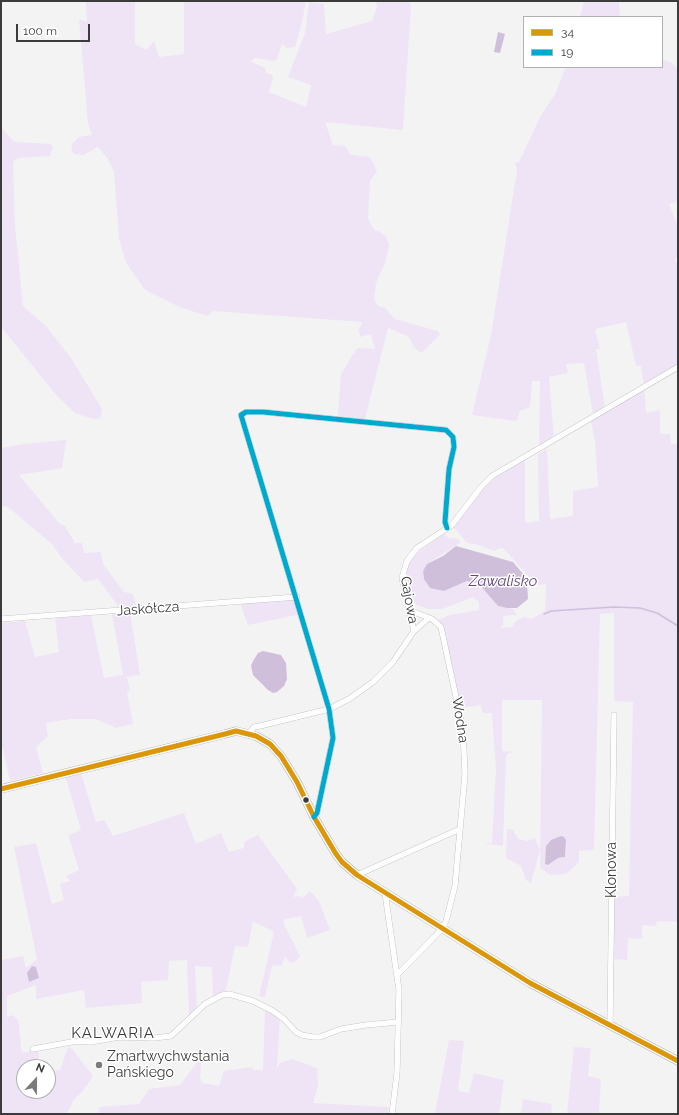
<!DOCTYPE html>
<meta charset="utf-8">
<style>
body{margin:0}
#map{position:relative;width:679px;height:1115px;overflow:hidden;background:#f4f3f4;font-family:Raleway,sans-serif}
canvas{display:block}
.frame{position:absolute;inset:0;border:2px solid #3c3b3c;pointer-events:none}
.legend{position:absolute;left:523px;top:16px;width:140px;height:52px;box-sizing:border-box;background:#fff;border:1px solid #b1b1b1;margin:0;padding:5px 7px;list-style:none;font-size:12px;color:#3c3b3c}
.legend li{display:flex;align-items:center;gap:8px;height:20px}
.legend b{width:20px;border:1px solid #b1b1b1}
.north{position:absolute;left:16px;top:1059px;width:40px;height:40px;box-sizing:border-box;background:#fff;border:1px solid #b1b1b1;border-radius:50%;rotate:22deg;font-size:11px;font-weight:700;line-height:16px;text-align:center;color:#3c3b3c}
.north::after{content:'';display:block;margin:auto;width:14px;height:18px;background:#7c7b7c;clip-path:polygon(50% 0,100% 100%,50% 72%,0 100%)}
.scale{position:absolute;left:16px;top:24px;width:74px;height:18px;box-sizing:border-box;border:2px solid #3c3b3c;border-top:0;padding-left:5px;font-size:12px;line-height:14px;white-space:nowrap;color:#3c3b3c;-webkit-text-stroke:3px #fff;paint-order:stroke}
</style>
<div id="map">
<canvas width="679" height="1115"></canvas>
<div class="frame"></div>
<ul class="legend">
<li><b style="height:5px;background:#db9609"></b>34</li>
<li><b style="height:5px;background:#00a9ce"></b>19</li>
</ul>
<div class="north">N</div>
<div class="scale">100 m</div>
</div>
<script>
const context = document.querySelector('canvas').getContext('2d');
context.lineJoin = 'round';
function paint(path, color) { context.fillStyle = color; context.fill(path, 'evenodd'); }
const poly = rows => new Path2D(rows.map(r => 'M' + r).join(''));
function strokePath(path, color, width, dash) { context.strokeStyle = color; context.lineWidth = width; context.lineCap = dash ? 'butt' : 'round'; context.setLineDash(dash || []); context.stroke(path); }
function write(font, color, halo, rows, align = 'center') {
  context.font = font + ' Raleway,sans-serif'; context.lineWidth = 3; context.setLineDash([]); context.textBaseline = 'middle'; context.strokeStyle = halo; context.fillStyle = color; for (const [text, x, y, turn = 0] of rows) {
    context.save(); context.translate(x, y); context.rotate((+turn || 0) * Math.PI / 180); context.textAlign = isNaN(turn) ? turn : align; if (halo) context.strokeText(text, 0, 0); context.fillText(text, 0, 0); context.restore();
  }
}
paint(poly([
 [86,1,135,1,135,44,146,50,154,41,159,57,184,54,184,1,306,1,302,23,295,47,287,48,282,44,276,61,256,58,250,61,265,68,266,73,272,75,273,77,269,92,306,107,311,85,288,77,305,33,309,2,324,4,326,34,372,21,377,7,376,1,409,1,411,6,403,130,325,122,333,145,345,146,351,155,370,157,377,171,370,181,368,219,374,230,378,231,386,236,389,245,385,263,376,283,374,299,378,306,385,308,395,319,438,331,440,335,421,353,414,347,408,336,388,328,365,419,338,416,341,374,357,348,375,349,371,334,361,337,358,330,363,322,213,311,207,316,177,306,145,290,126,263,119,238,114,172,108,159,98,147,83,155,74,154,71,150,73,143,79,137,92,135,88,123,79,19,87,22],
 [584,1,619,1,620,17,580,17],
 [662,59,670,62,678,69,678,201,669,204,678,226,678,257,675,258,678,268,678,381,677,367,644,386,646,413,660,410,660,434,670,434,671,444,678,444,678,922,657,921,656,926,642,925,642,939,628,938,627,960,611,959,612,897,629,896,633,702,614,701,614,613,600,614,594,850,579,851,579,862,566,874,550,875,540,868,542,700,502,700,502,751,514,752,509,753,506,756,503,846,483,843,492,843,496,769,492,713,482,713,481,705,459,708,446,634,438,620,450,615,479,610,479,602,473,597,442,609,428,609,417,605,410,600,406,574,407,568,414,555,444,534,450,539,454,538,460,540,460,543,427,564,423,571,424,579,444,591,468,581,478,583,498,606,513,609,517,615,509,615,503,617,503,625,500,628,512,627,516,621,524,617,532,619,545,611,546,584,537,585,537,577,530,578,504,549,501,548,494,551,479,545,467,543,452,525,481,487,525,456,525,523,539,521,538,454,547,449,550,519,573,516,573,491,598,487,595,442,590,417,593,415,584,363,566,364,568,373,549,377,554,439,539,448,540,381,532,381,530,407,520,411,517,421,472,415,491,335,517,170,515,163,519,162,540,117,555,94,566,67,662,67],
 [626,322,636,366,641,366,644,386,605,408,596,349,600,349,595,329],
 [557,838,565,843,566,853,562,858,558,858,548,865,545,864,546,846,551,840],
 [1,127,14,142,50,144,53,147,50,156,18,158,13,162,15,226,23,306,46,326,71,358,102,409,101,416,98,419,90,418,75,413,57,396,1,327],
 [66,440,62,468,19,475,59,523,65,526,75,543,82,543,84,553,101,552,103,564,124,592,133,594,137,609,121,610,98,579,84,582,61,557,52,544,8,507,1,506,1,448,24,444],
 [296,599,301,614,248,625,240,603],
 [130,612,140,675,127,677,130,691,127,692,133,724,116,728,96,719,70,719,46,723,48,736,36,747,43,773,10,781,1,740,1,623,25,621,35,657,59,652,55,617,91,616,104,678,123,675,112,614],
 [81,773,96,822,104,820,113,836,184,813,196,844,221,833,229,852,244,848,244,842,258,835,297,889,293,897,298,896,303,898,310,891,319,901,330,930,307,938,301,916,285,919,283,922,300,956,297,960,291,963,285,957,282,965,272,966,265,997,259,996,274,932,253,921,248,947,235,946,226,990,213,997,212,967,195,966,197,1007,189,1016,187,960,169,961,168,980,141,982,142,1003,86,1008,84,990,36,999,36,985,7,996,7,1017,13,1015,18,1020,22,1053,38,1050,40,1067,24,1067,24,1091,48,1091,48,1071,60,1070,68,1047,72,1049,93,1076,82,1092,74,1099,67,1114,1,1114,1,960,23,956,26,968,37,959,14,847,36,843,52,904,64,900,60,884,70,881,66,876,79,870,68,835,81,830,65,775],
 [32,966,36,967,39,978,30,982,29,970],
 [507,829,513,830,518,839,528,841,535,838,540,850,531,883,526,880,521,866,506,858],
 [265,1010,280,1017,277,1068,280,1063,292,1059,317,1068,318,1086,313,1103,389,1107,388,1114,97,1114,100,1107,139,1104,149,1089,180,1085,202,1056,200,1077,202,1083,219,1086,224,1071,251,1067,254,1070,263,1070],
 [449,1040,464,1041,458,1091,469,1093,474,1073,504,1080,499,1114,435,1114],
 [574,1047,591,1048,588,1076,601,1079,599,1114,567,1114],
 [523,1099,552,1104,551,1114,521,1114]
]), '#eee4f5');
paint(poly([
 [498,32,505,34,500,53,494,52],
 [456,546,513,562,524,575,527,582,528,599,517,608,507,608,498,606,478,583,467,581,444,591,430,588,424,579,423,571,427,564,443,556],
 [263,651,281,655,286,663,287,679,284,686,277,692,273,693,268,690,253,675,251,666,253,661,258,653],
 [561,836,564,837,566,840,565,857,558,858,548,865,545,864,546,846,551,840],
 [32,966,36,967,39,978,29,982,27,973]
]), '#cfbfdb');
strokePath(poly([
 [544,614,551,611,614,607,640,608,657,613,678,626]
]), '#cfbfdb', 1.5);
const street = poly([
 [1,619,297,597],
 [414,631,429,618],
 [249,733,254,727,260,726,329,709,349,699,373,682,393,662,414,631,402,578,407,561,417,548,452,525,481,487,492,476,678,367],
 [314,817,317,813,333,738,329,709,241,415,246,412,263,412,446,430,453,437,454,447,449,469,445,522,447,528],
 [357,875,460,829],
 [385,893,399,990,397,1073,392,1114],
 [398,974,442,929,446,921,455,886,465,774,463,730,441,627,432,619,414,612,410,608],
 [610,1025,614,715],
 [33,1049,77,1041,91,1042,119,1037,154,1038,171,1036,205,1004,222,995,229,994,253,1001,273,1011,284,1019,296,1032,302,1035,313,1037,320,1037,341,1029,366,1025,398,1022]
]);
const secondary = poly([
 [1,789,225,734,236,731,256,736,270,744,281,756,297,782,314,817,336,854,342,862,357,875,530,983,678,1061]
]);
strokePath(street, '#aeadae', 6);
strokePath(secondary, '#aeadae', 9);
strokePath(street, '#fdfdfd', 5.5);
strokePath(secondary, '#fdfdfd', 8);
strokePath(poly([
 [1,789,225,734,236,731,256,736,270,744,281,756,297,782,314,817,336,854,342,862,357,875,530,983,678,1061]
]), '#db9609', 5);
strokePath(poly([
 [314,817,317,813,333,738,329,709,241,415,246,412,263,412,446,430,453,437,454,447,449,469,445,522,447,528]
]), '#00a9ce', 5);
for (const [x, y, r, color] of [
 [306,800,3.5,"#3c3b3c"],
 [99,1065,4,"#7c7b7c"]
]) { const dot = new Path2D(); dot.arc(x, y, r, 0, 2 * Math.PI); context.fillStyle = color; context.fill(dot); strokePath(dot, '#fff', 1.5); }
write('14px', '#3c3b3c', '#fff', [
 ["Gajowa",409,600,80],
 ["Jaskółcza",148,609,-4],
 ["Wodna",460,720,81],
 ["Klonowa",612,870,-90]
]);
write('14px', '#3c3b3c', '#fff', [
 ["Zmartwychwstania",107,1057],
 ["Pańskiego",107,1073]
], 'left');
write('italic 15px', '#66477c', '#fff', [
 ["Zawalisko",503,581]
]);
context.letterSpacing = '1px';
write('15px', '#3c3b3c', '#fff', [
 ["KALWARIA",113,1033]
]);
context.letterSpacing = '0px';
</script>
